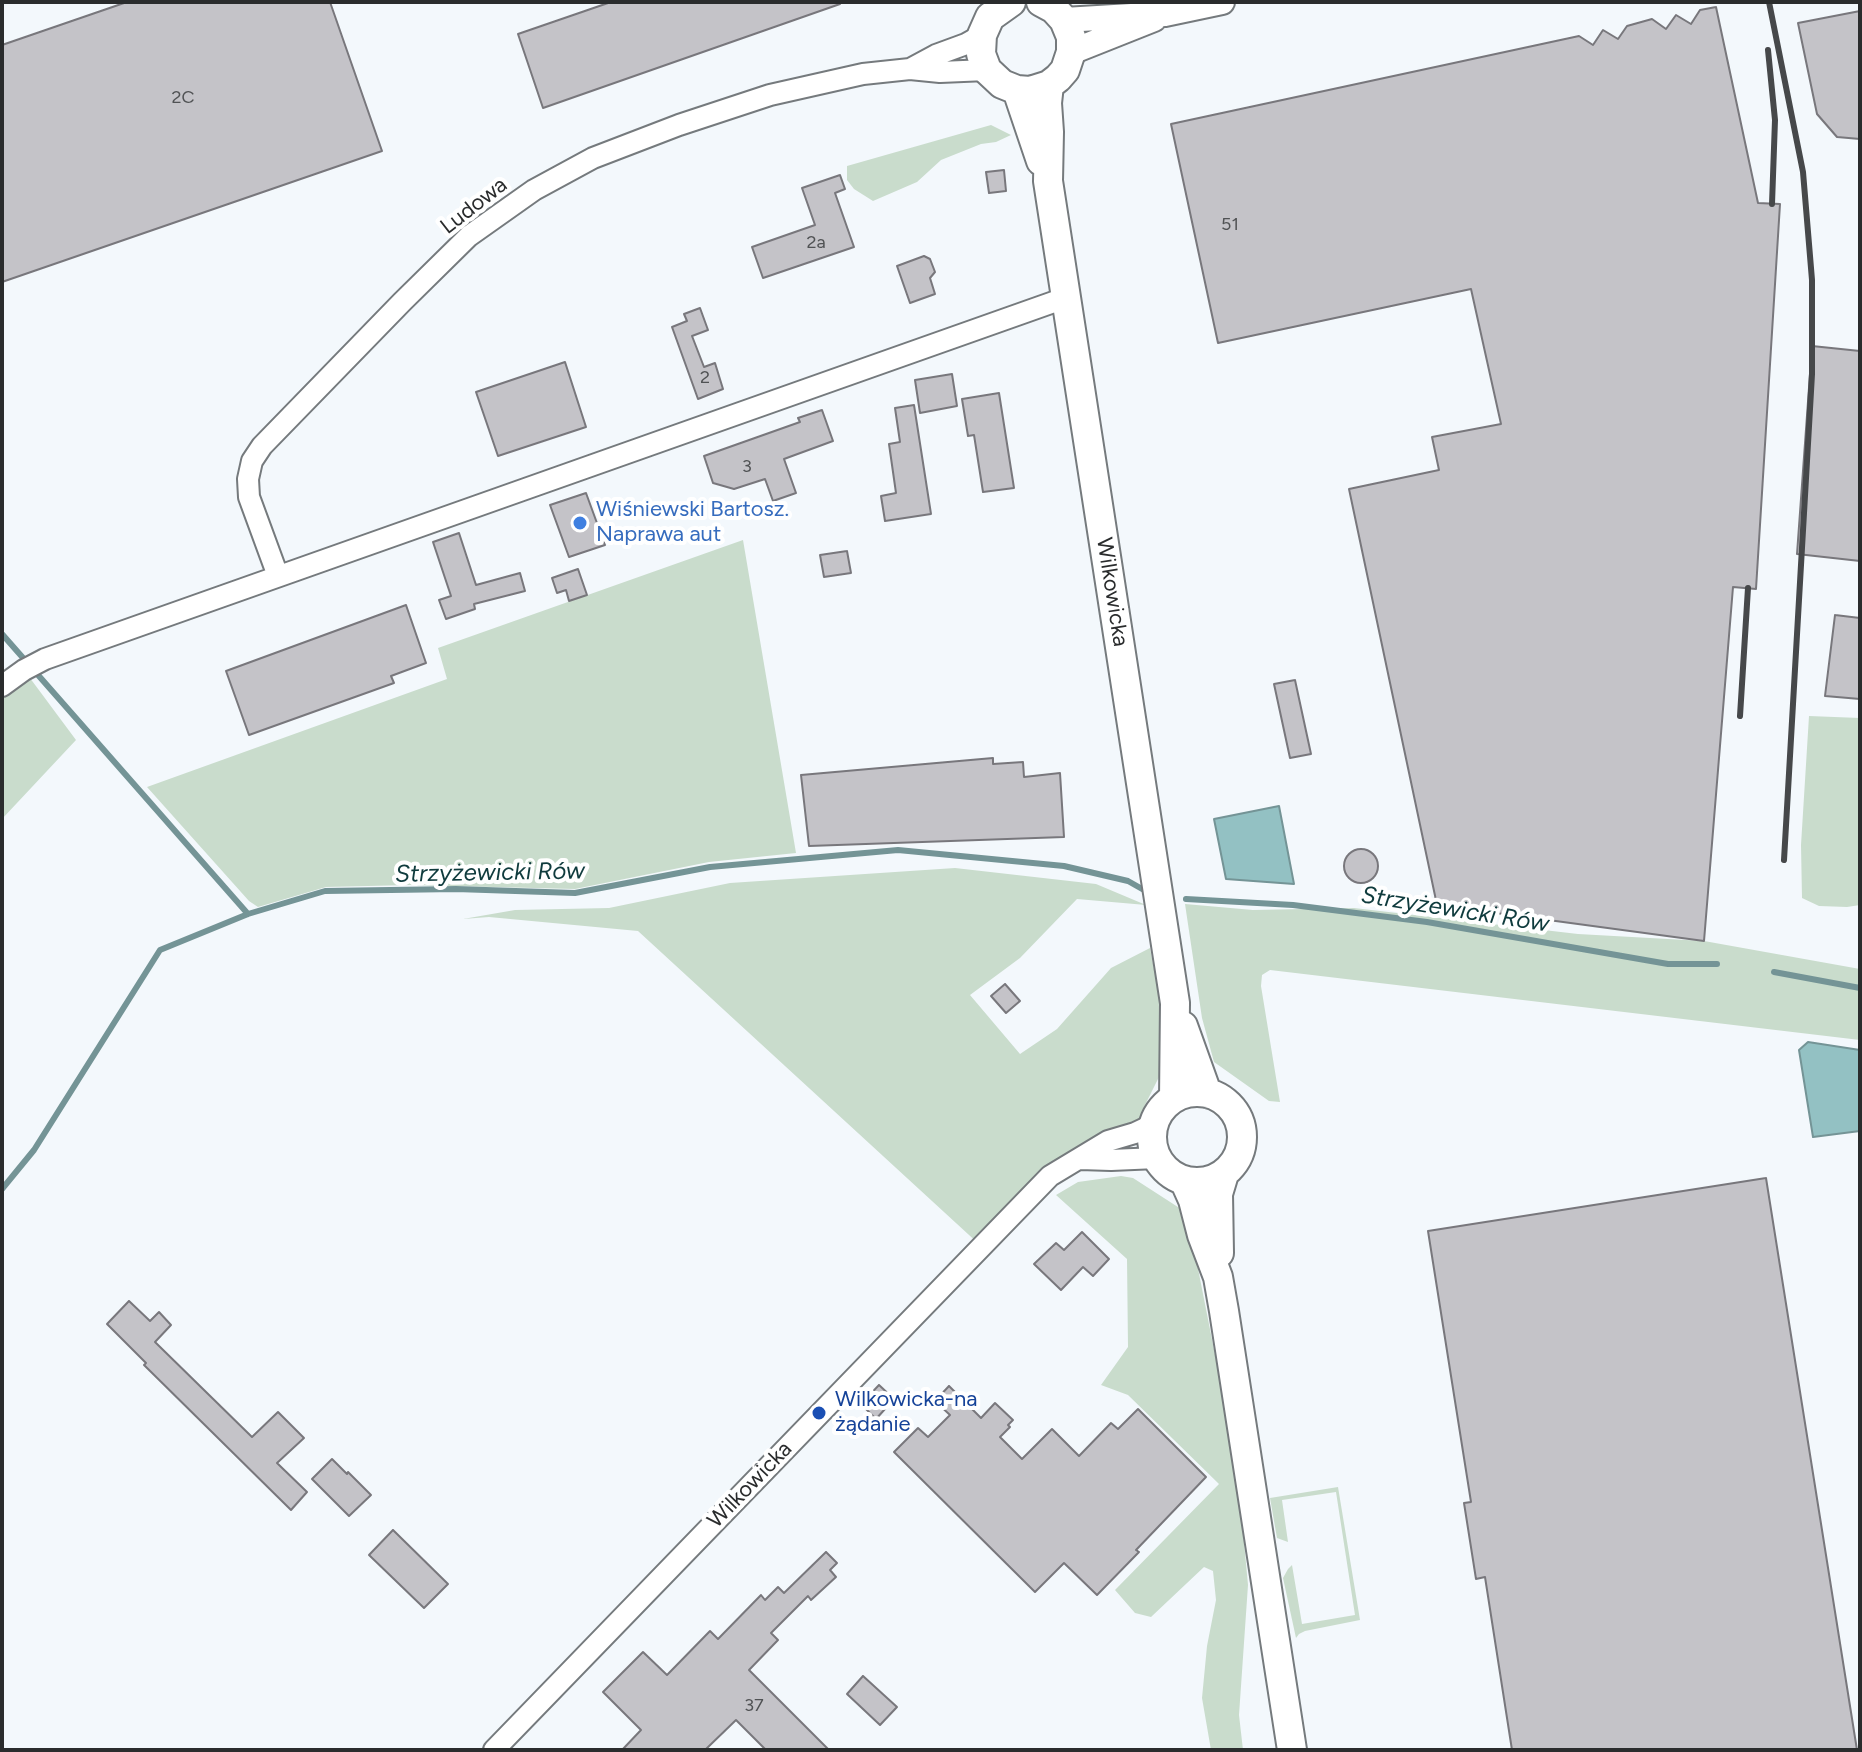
<!DOCTYPE html>
<meta charset="utf-8">
<style>
body{margin:0}
#map{position:relative;width:1862px;height:1752px;overflow:hidden;background:#f3f8fc;font-family:Figtree,sans-serif}
canvas{display:block}
.frame{position:absolute;inset:0;border:4px solid #2a2c2d;pointer-events:none}
</style>
<div id="map">
<canvas width="1862" height="1752"></canvas>
<div class="frame"></div>
</div>
<script>
const context = document.querySelector('canvas').getContext('2d');
context.lineJoin = 'round';
function paint(path, color) { context.fillStyle = color; context.fill(path, 'evenodd'); }
const poly = rows => new Path2D(rows.map(r => 'M' + r).join(''));
function strokePath(path, color, width, dash) { context.strokeStyle = color; context.lineWidth = width; context.lineCap = dash ? 'butt' : 'round'; context.setLineDash(dash || []); context.stroke(path); }
function write(font, color, halo, rows, align = 'center') {
  context.font = font + ' Figtree,sans-serif'; context.lineWidth = 8; context.setLineDash([]); context.textBaseline = 'middle'; context.strokeStyle = halo; context.fillStyle = color; for (const [text, x, y, turn = 0] of rows) {
    context.save(); context.translate(x, y); context.rotate((+turn || 0) * Math.PI / 180); context.textAlign = isNaN(turn) ? turn : align; if (halo) context.strokeText(text, 0, 0); context.fillText(text, 0, 0); context.restore();
  }
}
paint(poly([
 [991,125,1011,135,996,142,981,144,941,160,917,182,873,201,854,189,847,180,847,166],
 [743,540,796,853,709,862,575,889,410,885,326,887,258,907,249,901,147,787,447,679,438,648],
 [24,670,76,740,2,819,2,686],
 [1809,716,1860,718,1860,905,1847,907,1819,906,1802,898,1801,845],
 [955,868,1096,884,1146,905,1077,899,1020,958,970,995,1020,1054,1057,1029,1111,968,1150,948,1165,1027,1162,1071,1144,1107,1135,1133,1108,1141,981,1246,638,931,489,917,463,919,515,910,609,908,730,883],
 [1185,904,1253,910,1354,908,1578,934,1704,941,1860,969,1860,1040,1270,970,1262,975,1261,986,1280,1102,1269,1101,1214,1062,1202,1018],
 [1121,1176,1133,1178,1181,1209,1189,1223,1237,1466,1248,1585,1239,1715,1243,1750,1211,1750,1202,1698,1207,1646,1216,1600,1213,1571,1204,1567,1151,1617,1135,1613,1115,1590,1219,1484,1128,1395,1101,1385,1128,1347,1127,1259,1056,1195,1078,1182],
 [1338,1487,1360,1620,1305,1631,1299,1634,1296,1638,1283,1578,1288,1569,1292,1565,1302,1624,1355,1615,1336,1492,1282,1500,1288,1542,1277,1538,1270,1498]
]), '#c9dccc');
const water = poly([
 [1279,806,1294,884,1226,879,1214,819,1279,806],
 [1808,1042,1860,1050,1860,1131,1813,1137,1799,1050,1808,1042]
]);
paint(water, '#93c1c3');
strokePath(water, '#749496', 2);
strokePath(poly([
 [2,634,248,914],
 [1186,899,1293,905,1427,922,1668,964,1717,964],
 [1774,972,1860,988],
 [2,1189,34,1150,160,950,248,914,325,891,456,889,575,893,710,867,898,850,1064,866,1128,881,1151,894]
]), '#749496', 6);
const building = poly([
 [127,2,330,2,382,151,2,282,2,45,127,2],
 [611,2,839,2,840,4,543,108,518,34,611,2],
 [1716,7,1758,203,1780,204,1756,589,1733,587,1704,941,1437,905,1349,489,1439,470,1432,437,1501,424,1471,289,1218,343,1171,124,1579,36,1593,45,1603,30,1618,39,1627,26,1652,19,1666,29,1676,15,1691,24,1700,10,1716,7],
 [1860,11,1860,139,1837,137,1817,114,1798,23,1860,11],
 [1004,170,1006,191,989,193,986,172,1004,170],
 [840,175,845,189,835,193,854,247,763,278,752,247,815,225,802,188,840,175],
 [924,256,930,259,935,272,930,278,935,294,910,303,897,266,924,256],
 [700,308,708,330,692,336,704,367,715,363,723,389,698,399,672,327,687,321,684,314,700,308],
 [1812,346,1860,351,1860,561,1797,554,1812,346],
 [565,362,586,427,498,456,476,392,565,362],
 [952,374,957,406,920,413,915,380,952,374],
 [999,393,1014,488,983,492,974,435,968,436,962,399,999,393],
 [914,405,931,514,885,521,881,496,896,493,889,444,900,442,895,408,914,405],
 [822,410,833,441,784,459,796,493,773,501,765,479,734,489,713,483,704,456,800,422,798,418,822,410],
 [586,493,605,545,569,557,550,505,586,493],
 [459,533,476,585,520,573,525,591,474,604,475,609,446,619,439,600,451,596,433,542,459,533],
 [847,551,851,573,824,577,820,555,847,551],
 [578,569,587,595,569,601,566,590,557,593,552,578,578,569],
 [406,605,426,663,391,676,394,683,249,735,226,671,406,605],
 [1835,615,1860,618,1860,699,1825,696,1835,615],
 [1295,680,1311,754,1290,758,1274,684,1295,680],
 [993,758,993,764,1023,762,1024,777,1060,773,1064,837,809,846,801,775,993,758],
 '1344 866a17 17 0 1 1 34 0a17 17 0 1 1-34 0Z',
 [1005,984,1020,1001,1006,1013,991,996,1005,984],
 [1766,1178,1857,1750,1512,1750,1485,1577,1476,1579,1464,1503,1471,1502,1428,1231,1766,1178],
 [1082,1232,1109,1259,1093,1276,1083,1267,1061,1290,1034,1264,1056,1243,1064,1250,1082,1232],
 [129,1301,150,1321,159,1312,171,1325,155,1342,252,1437,278,1412,304,1438,277,1463,307,1492,291,1510,144,1365,146,1363,107,1324,129,1301],
 [879,1385,894,1399,876,1419,861,1404,879,1385],
 [949,1386,981,1418,995,1403,1013,1420,1008,1425,1010,1427,1000,1437,1022,1459,1052,1429,1079,1456,1111,1423,1118,1429,1138,1409,1206,1477,1136,1550,1139,1552,1097,1595,1064,1563,1035,1592,894,1452,918,1428,928,1437,950,1415,935,1401,949,1386],
 [332,1459,347,1474,348,1472,371,1495,349,1516,312,1479,332,1459],
 [393,1530,448,1584,424,1608,369,1555,393,1530],
 [826,1552,837,1563,830,1570,836,1577,811,1600,808,1596,771,1633,778,1640,749,1670,829,1750,766,1750,736,1720,705,1750,622,1750,641,1730,603,1692,643,1652,667,1675,710,1631,718,1639,761,1595,765,1600,778,1587,784,1593,826,1552],
 [863,1676,897,1707,880,1725,847,1694,863,1676]
]);
paint(building, '#c4c3c8');
strokePath(building, '#78777c', 2);
const minor = poly([
 [910,69,936,55,966,44,982,35],
 [278,576,249,497,248,479,252,461,262,446,402,302,469,236,534,190,593,158,679,125,770,95,863,74,910,69,940,72,987,70],
 [2,686,24,670,45,659,1065,298],
 [1080,1159,1111,1160,1157,1158],
 [494,1750,1050,1176,1108,1141,1135,1133,1154,1124]
]);
const tertiary = poly([
 [1064,20,1165,14,1222,2],
 [1071,52,1154,19]
]);
const secondary = poly([
 [1011,2,990,17,982,35,981,54,987,70,1002,84,1017,90,1030,91,1049,85,1058,78,1065,70,1071,52,1071,37,1064,20,1054,9,1041,2],
 [1049,85,1047,103,1049,132,1048,181,1175,1003,1174,1098],
 [1017,90,1041,161],
 [1183,1026,1207,1093],
 '1152 1137a45 45 0 1 1 90 0a45 45 0 1 1-90 0Z',
 [1184,1180,1193,1200,1202,1235,1218,1277,1224,1311,1292,1750],
 [1219,1253,1218,1194,1224,1174]
]);
strokePath(minor, '#757a7d', 24);
strokePath(tertiary, '#757a7d', 28);
strokePath(secondary, '#757a7d', 32);
strokePath(minor, '#fff', 20);
strokePath(tertiary, '#fff', 24);
strokePath(secondary, '#fff', 28);
strokePath(poly([
 [1769,2,1803,172,1812,280,1812,374,1784,860],
 [1768,50,1775,120,1772,204],
 [1740,716,1748,588]
]), '#46484a', 6);
for (const [x, y, r, color] of [
 [580,523,8,"#3f7fe0"],
 [819,1413,8,"#1a4fb4"]
]) { const dot = new Path2D(); dot.arc(x, y, r, 0, 2 * Math.PI); context.fillStyle = color; context.fill(dot); strokePath(dot, '#fff', 3); }
write('18px', '#505254', null, [
 ["2C",183,98],
 ["51",1230,225],
 ["2a",816,243],
 ["2",705,378],
 ["3",747,467],
 ["37",754,1706]
]);
write('22px', '#2a2c2d', '#fff', [
 ["Ludowa",474,206,-38],
 ["Wilkowicka",1112,592,81],
 ["Wilkowicka",750,1485,-46]
]);
write('22px', '#366cbe', '#fff', [
 ["Wiśniewski Bartosz.",596,510],
 ["Naprawa aut",596,535]
], 'left');
write('22px', '#164399', '#fff', [
 ["Wilkowicka-na",835,1400],
 ["żądanie",835,1425]
], 'left');
write('italic 24px', '#0f3b3d', '#fff', [
 ["Strzyżewicki Rów",490,873,-1],
 ["Strzyżewicki Rów",1455,910,9]
]);
</script>
